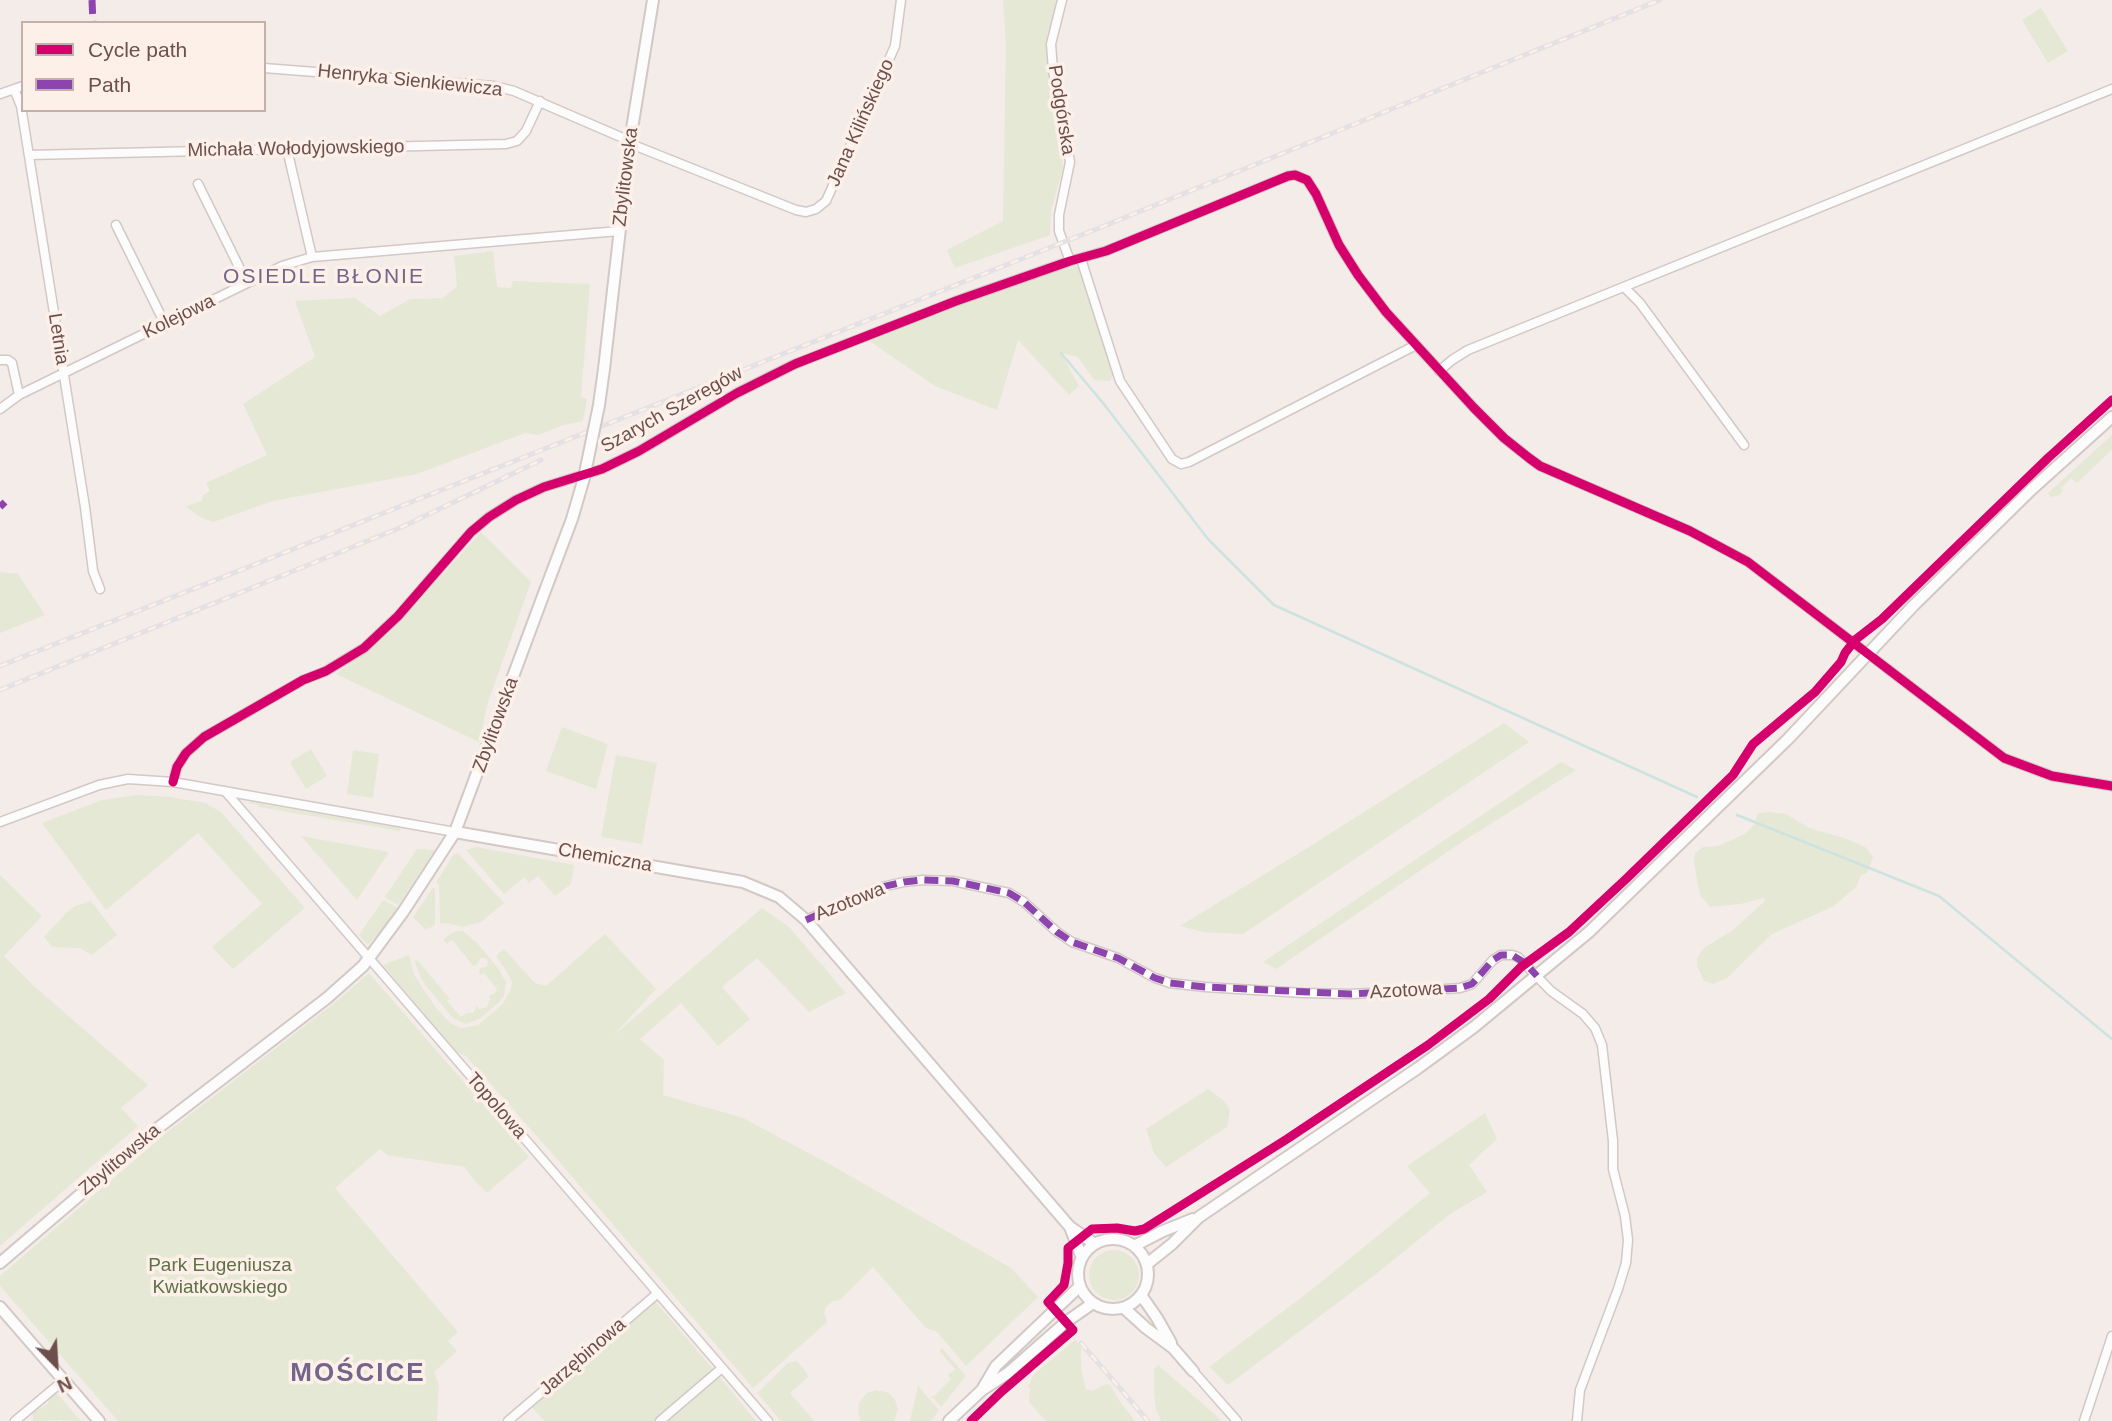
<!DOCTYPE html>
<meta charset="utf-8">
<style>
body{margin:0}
#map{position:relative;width:2112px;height:1421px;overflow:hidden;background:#f4ece8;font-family:Helvetica,sans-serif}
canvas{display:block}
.legend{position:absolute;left:21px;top:21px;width:245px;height:91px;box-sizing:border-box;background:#fcf0e9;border:2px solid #c3b0ab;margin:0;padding:9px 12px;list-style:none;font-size:21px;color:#6d504d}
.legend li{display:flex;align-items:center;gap:14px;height:35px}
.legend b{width:35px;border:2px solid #c3b0ab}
.north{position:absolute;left:21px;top:1330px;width:70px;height:70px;-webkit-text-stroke:5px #fcf0e9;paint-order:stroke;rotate:156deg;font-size:19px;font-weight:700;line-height:28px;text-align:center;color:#6d504d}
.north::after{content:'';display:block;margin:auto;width:24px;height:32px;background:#6d504d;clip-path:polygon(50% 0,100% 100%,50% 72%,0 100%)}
</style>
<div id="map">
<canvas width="2112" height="1421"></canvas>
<ul class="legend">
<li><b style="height:9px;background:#d6006c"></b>Cycle path</li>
<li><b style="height:9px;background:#8e44ad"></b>Path</li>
</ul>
<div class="north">N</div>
</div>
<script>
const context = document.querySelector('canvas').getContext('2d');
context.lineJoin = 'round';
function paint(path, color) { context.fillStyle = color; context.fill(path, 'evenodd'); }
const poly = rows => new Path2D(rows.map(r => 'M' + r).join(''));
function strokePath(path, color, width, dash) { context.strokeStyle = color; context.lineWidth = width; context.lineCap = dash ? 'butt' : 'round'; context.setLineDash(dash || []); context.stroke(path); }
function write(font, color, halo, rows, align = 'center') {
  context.font = font + ' Helvetica,sans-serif'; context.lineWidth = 7; context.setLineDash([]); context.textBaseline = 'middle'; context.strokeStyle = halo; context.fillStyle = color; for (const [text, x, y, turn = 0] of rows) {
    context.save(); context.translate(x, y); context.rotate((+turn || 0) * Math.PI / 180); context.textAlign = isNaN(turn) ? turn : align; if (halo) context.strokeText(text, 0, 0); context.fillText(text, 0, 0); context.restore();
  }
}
paint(poly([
 [1003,0,1057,0,1046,49,1063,168,1051,211,1050,235,955,268,947,250,1003,221,1006,44],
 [2041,8,2068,51,2048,63,2022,20],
 [493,251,497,287,511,288,513,281,590,284,582,384,581,397,587,399,583,421,563,425,538,435,525,433,417,474,273,501,213,522,200,517,186,506,202,501,203,495,210,491,206,483,267,455,243,404,315,357,295,301,355,298,380,316,410,299,443,298,457,286,454,256],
 [1074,265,1082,271,1115,371,1110,381,1094,380,1078,357,1061,353,1079,386,1069,395,1018,340,997,410,935,386,865,338,964,300],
 [2112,435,2112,449,2099,462,2077,483,2071,478,2061,488,2063,491,2059,495,2053,497,2050,496,2048,493],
 [481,532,531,582,488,702,479,742,336,674,387,635],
 [0,572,18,574,45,615,0,633],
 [1504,723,1529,742,1243,934,1204,932,1180,926,1309,847],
 [562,727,608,744,596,789,546,771],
 [311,749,327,776,306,789,290,762],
 [353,750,379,754,373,798,347,794],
 [616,755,657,763,642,844,601,837],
 [1561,762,1576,770,1462,842,1276,969,1263,962],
 [137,795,170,797,205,803,221,812,305,908,233,969,212,947,262,904,198,833,106,910,42,823,102,800],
 [251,802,401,828,400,831,259,807,259,805,248,803],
 [1769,812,1786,814,1809,828,1844,838,1865,847,1873,857,1867,873,1861,875,1856,887,1834,906,1772,934,1727,978,1713,984,1704,981,1697,966,1697,958,1704,948,1733,930,1765,901,1764,898,1740,904,1710,907,1701,896,1698,887,1694,861,1695,853,1703,847,1718,846,1745,834,1754,825,1758,813],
 [301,836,389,852,357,900],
 [476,847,574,865,571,884,555,896,538,876,529,883,524,877,504,894,466,850],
 [417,849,435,850,398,905,385,897],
 [458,853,504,903,481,922,462,927,447,923,441,924,440,922,439,885,436,883,453,855],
 [0,875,42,916,4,956,35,987,148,1085,121,1108,138,1126,0,1246],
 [433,888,435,889,435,925,426,930,413,917],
 [383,900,397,908,381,931,368,945,359,935],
 [91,901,117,935,92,955,80,948,52,947,44,937,67,912,75,906],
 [762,908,789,927,846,993,809,1012,757,958,722,987,750,1019,718,1046,681,1003,640,1039,664,1060,663,1095,743,1118,831,1165,1011,1268,1038,1297,966,1366,937,1332,926,1328,873,1267,840,1300,833,1301,826,1307,824,1313,827,1322,753,1388,550,1151,466,1056,457,1052,383,965,409,955,414,975,436,1008,450,1023,461,1028,478,1025,503,1004,511,989,512,982,507,972,496,956,504,949,535,983,546,986,605,934,656,989,613,1036],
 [456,931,463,931,477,943,498,968,506,982,504,996,499,1002,481,1018,466,1024,453,1018,426,986,421,978,415,962,415,960,418,961,450,999,447,1001,461,1017,467,1013,473,1013,477,1006,479,1009,487,1007,490,999,489,996,495,993,497,989,484,973,481,975,479,972,480,968,487,967,488,961,485,958,480,958,477,964,473,966,455,943,451,940,447,944,443,939],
 [369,973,529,1157,487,1193,473,1179,465,1167,387,1155,380,1149,335,1188,458,1332,448,1341,457,1351,434,1372,439,1386,437,1421,118,1421,0,1286,0,1276,165,1134,338,1000],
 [1208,1089,1223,1100,1230,1110,1227,1127,1166,1167,1154,1153,1146,1129],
 [1485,1113,1497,1139,1469,1165,1487,1192,1450,1214,1376,1274,1228,1385,1209,1367,1310,1291,1430,1193,1407,1166],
 '1089 1275a25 25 0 1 1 50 0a25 25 0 1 1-50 0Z',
 [654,1300,714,1370,656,1421,544,1421,531,1406],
 [1075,1340,1081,1347,1081,1369,1086,1389,1092,1391,1106,1384,1110,1385,1119,1400,1135,1421,1046,1421,1029,1402,1030,1388,1028,1387,1034,1374],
 [941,1347,966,1376,941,1407,931,1396,934,1396,951,1379,948,1375,955,1369,940,1352],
 [797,1361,807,1373,808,1377,790,1393,814,1421,781,1421,757,1393,788,1363],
 [1158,1365,1219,1418,1221,1421,1161,1421,1156,1409,1154,1392,1154,1370],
 [717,1374,756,1421,663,1421],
 [918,1386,939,1410,931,1421,910,1421],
 [876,1390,889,1393,895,1400,898,1409,894,1421,861,1421,858,1412,859,1403,867,1393],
 [55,1391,81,1421,61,1420,33,1421,33,1410,37,1405,41,1409,48,1403,49,1396]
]), '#e5e8d4');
strokePath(poly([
 [1061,353,1103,403,1208,539,1274,605,1697,797],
 [1737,815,1939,896,2112,1039]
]), '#cce3e0', 2.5);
const street = poly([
 [1062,0,1051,44,1053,70,1070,162,1059,215,1059,231,1070,261],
 [264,68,494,86,514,91,630,141,636,146,796,210,806,212,816,209,826,201,874,93,895,46,901,0],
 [14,89,21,106,85,507,93,571,100,589],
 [0,94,23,86],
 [287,149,312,257],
 [29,155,506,144,517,141,526,131,540,101],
 [198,184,247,283],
 [116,225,165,324],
 [1081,259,1120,381,1172,459,1181,464,1189,462,1416,345],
 [1624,287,1640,303,1744,445],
 [0,360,8,360,12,363,19,395],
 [1439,371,1452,360,1468,350,2112,89],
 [0,409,19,395,282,266,312,257,619,231],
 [173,782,177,767,186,753,204,737,303,680,326,671,364,648,398,616,471,532,489,517,516,500,544,487,602,469,639,451,737,393,795,364,956,301,1070,261,1106,251,1288,176,1295,175,1307,180,1316,194,1339,245,1358,275,1386,312,1474,408,1504,438,1529,458,1540,466,1690,531,1748,562,2004,758,2052,776,2112,786],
 [225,791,768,1421],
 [0,822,99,785,128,779,173,782,455,832],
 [806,920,877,888,904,882,923,880,953,881,1009,893,1024,902,1057,932,1072,942,1118,958,1155,978,1170,983,1205,987,1304,993,1350,994,1431,990,1460,988,1472,984,1493,960,1501,955,1512,955,1518,957,1551,991,1583,1014,1595,1028,1602,1045,1613,1141,1613,1169,1625,1216,1628,1240,1626,1263,1618,1289,1580,1390,1577,1421],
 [1193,1371,1237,1421],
 [15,1421,64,1380],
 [508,1421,658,1293],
 [660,1421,722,1368],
 [2084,1421,2112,1336]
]);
const secondary = poly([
 [604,369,630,141,653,0],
 [455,832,743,882,779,897,806,920,1070,1227,1095,1244],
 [1070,1227,1082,1258],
 '1078 1274a35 35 0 1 1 70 0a35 35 0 1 1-70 0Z',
 [1134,1246,1163,1231,1193,1219],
 [0,1263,158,1128,327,998,363,966,403,912,455,832,543,596],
 [1147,1264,1172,1244,1199,1217,1418,1068,1474,1027,1589,932,1788,739,1913,606,2032,489,2112,417],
 [1141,1295,1157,1318,1171,1343],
 [0,1307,99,1421],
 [1124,1308,1146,1328,1173,1348,1193,1371],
 [983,1388,996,1366,1080,1286],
 [949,1421,982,1390,1008,1373,1066,1322,1093,1303]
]);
strokePath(street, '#d2c8c5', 11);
strokePath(secondary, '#d2c8c5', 14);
strokePath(street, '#fdfcfc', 8);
strokePath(secondary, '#fdfcfc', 10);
const rail = poly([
 [0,666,1104,226,1660,0],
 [0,690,402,527,541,460],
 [1081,1343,1148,1421]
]);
strokePath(rail, '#e3e1e3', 5);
strokePath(rail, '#fcf0e9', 2.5, [8]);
const secondaryBridge = poly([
 [543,596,572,519,584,478,599,405,604,369]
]);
strokePath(secondaryBridge, '#d2c8c5', 14, []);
strokePath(secondaryBridge, '#fdfcfc', 10);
strokePath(poly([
 [92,0,93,23],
 [0,507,5,502],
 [806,920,877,888,904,882,923,880,953,881,1009,893,1024,902,1057,932,1072,942,1118,958,1155,978,1170,983,1205,987,1350,994,1460,988,1472,984,1493,960,1501,955,1512,955,1525,963,1537,976]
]), '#8e44ad', 7, [14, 7]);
strokePath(poly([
 [173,782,177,767,186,753,204,737,303,680,326,671,364,648,398,616,471,532,489,517,516,500,544,487,602,469,639,451,737,393,795,364,956,301,1070,261,1106,251,1288,176,1295,175,1307,180,1316,194,1339,245,1358,275,1386,312,1474,408,1504,438,1529,458,1540,466,1690,531,1748,562,2004,758,2052,776,2112,786],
 [971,1421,1001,1392,1073,1330,1048,1302,1064,1285,1068,1263,1068,1248,1092,1229,1117,1228,1135,1231,1144,1229,1287,1139,1428,1045,1489,999,1521,967,1569,932,1626,879,1733,775,1753,744,1815,692,1841,662,1845,653,1855,640,1882,619,2048,458,2112,400]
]), '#d6006c', 9);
write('19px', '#6d504d', '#fcf0e9', [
 ["Henryka Sienkiewicza",410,81,6],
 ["Podgórska",1061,110,81],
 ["Jana Kilińskiego",861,123,-66],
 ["Michała Wołodyjowskiego",296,149,-1],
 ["Zbylitowska",626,177,-83],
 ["Kolejowa",179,317,-26],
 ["Letnia",58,339,81],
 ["Szarych Szeregów",672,410,-29],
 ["Zbylitowska",496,725,-70],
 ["Chemiczna",605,858,10],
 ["Azotowa",850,902,-22],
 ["Azotowa",1406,991,-3],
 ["Topolowa",496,1106,49],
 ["Zbylitowska",120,1160,-40],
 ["Jarzębinowa",583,1357,-41]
]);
write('19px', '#5e7246', '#fcf0e9', [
 ["Park Eugeniusza",220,1266],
 ["Kwiatkowskiego",220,1288]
]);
context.letterSpacing = '2px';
write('21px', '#74658a', '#fcf0e9', [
 ["OSIEDLE BŁONIE",324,277]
]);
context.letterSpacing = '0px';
context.letterSpacing = '2px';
write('bold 26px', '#74658a', '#fcf0e9', [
 ["MOŚCICE",358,1374]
]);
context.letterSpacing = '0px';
</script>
